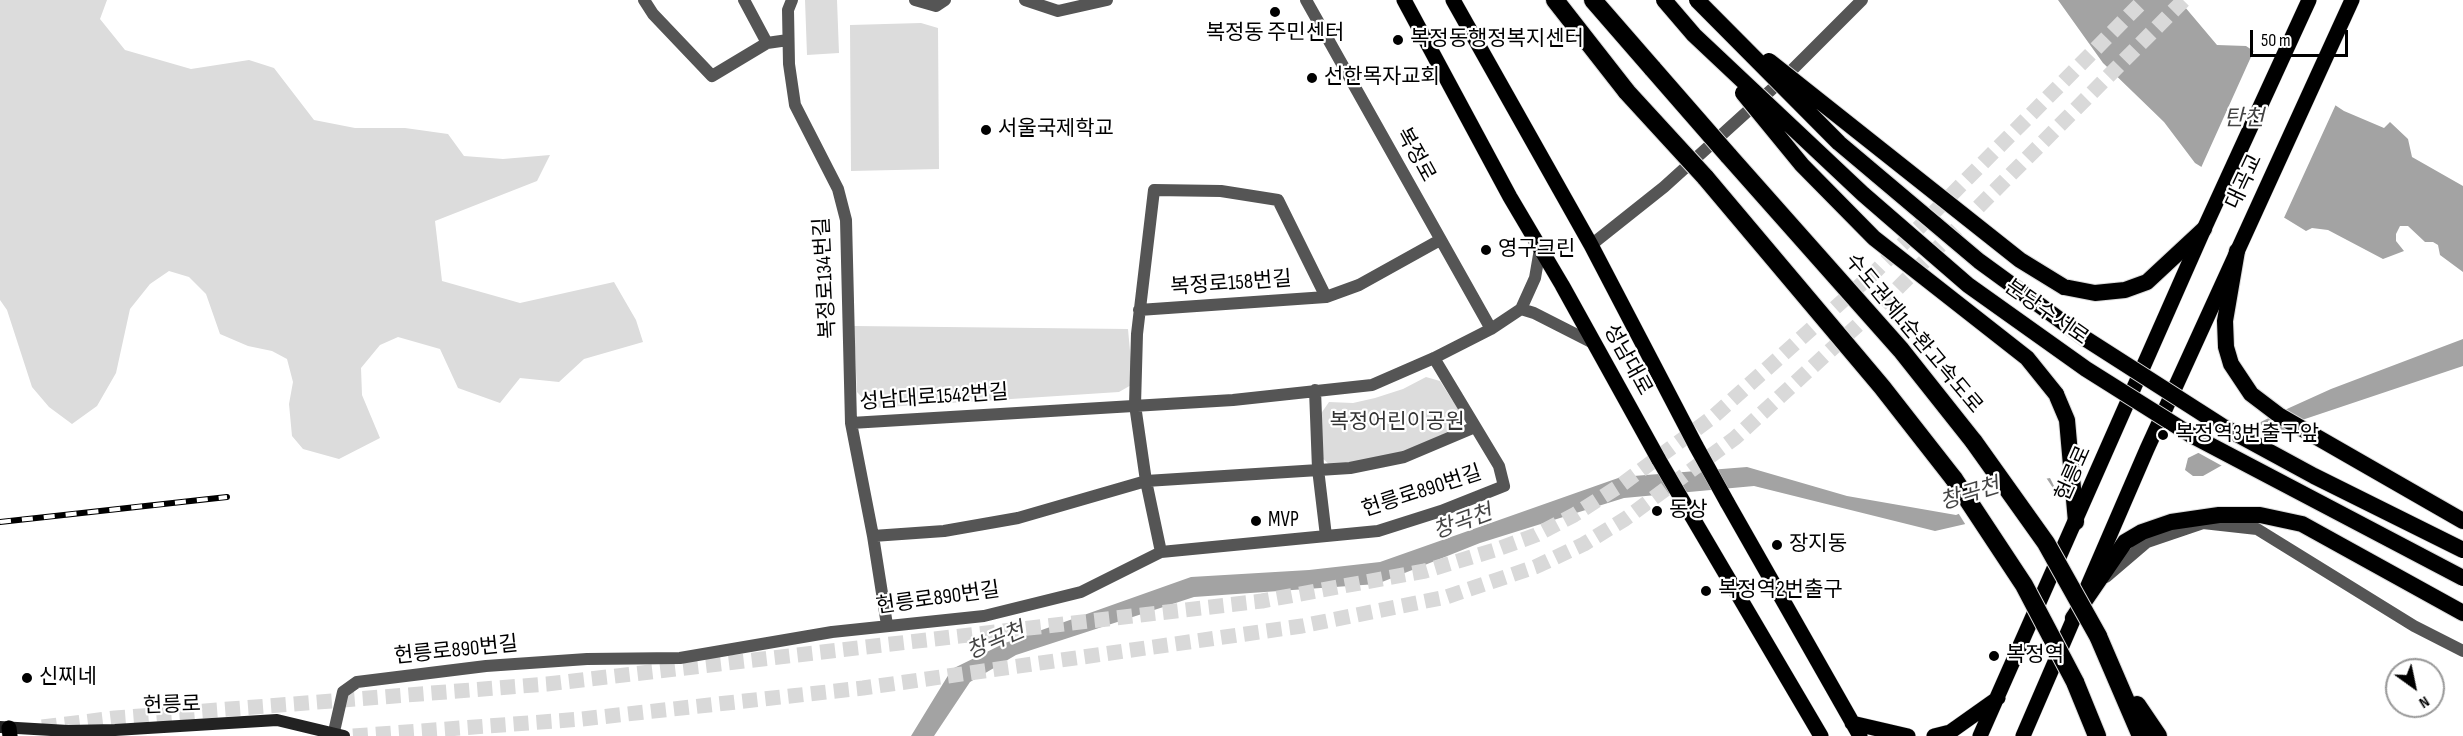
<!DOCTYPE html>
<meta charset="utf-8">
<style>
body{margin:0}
#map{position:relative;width:2463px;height:736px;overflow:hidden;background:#fff;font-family:"Sofia Sans Condensed",sans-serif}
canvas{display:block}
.north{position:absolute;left:2385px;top:658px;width:60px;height:60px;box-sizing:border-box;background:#fff;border:2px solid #999;border-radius:50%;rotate:147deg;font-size:16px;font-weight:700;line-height:24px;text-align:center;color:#000}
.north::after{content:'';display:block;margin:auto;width:21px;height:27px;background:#000;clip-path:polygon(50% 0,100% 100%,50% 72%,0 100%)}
.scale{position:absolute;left:2250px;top:30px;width:98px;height:27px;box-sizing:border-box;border:3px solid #000;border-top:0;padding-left:8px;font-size:18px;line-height:21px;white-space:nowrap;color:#000;-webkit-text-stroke:4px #fff;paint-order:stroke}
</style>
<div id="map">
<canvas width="2463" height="736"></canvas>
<div class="north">N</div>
<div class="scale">50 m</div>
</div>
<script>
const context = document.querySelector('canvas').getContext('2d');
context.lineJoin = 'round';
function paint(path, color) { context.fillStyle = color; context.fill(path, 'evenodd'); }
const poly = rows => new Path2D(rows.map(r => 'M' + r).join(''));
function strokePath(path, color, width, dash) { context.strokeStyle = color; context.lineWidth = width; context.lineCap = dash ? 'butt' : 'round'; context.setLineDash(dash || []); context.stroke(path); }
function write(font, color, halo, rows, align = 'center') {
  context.font = font + ' "Sofia Sans Condensed","Noto Sans KR",sans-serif'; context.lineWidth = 4.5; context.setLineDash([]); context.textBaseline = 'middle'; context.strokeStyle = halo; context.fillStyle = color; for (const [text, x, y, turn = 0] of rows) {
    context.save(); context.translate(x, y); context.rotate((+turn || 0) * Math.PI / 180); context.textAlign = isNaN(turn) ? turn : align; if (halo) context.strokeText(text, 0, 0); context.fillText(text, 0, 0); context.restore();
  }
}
paint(poly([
 [0,0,107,0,100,19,125,50,191,69,249,60,274,68,314,120,355,128,405,128,448,134,464,156,503,159,550,155,537,181,435,221,442,281,520,303,614,282,636,320,643,342,584,359,559,382,520,378,500,403,458,388,440,349,398,337,380,345,361,368,362,395,380,438,339,459,303,449,292,436,289,404,293,382,287,359,272,351,248,346,220,334,206,294,189,277,169,271,150,284,130,309,116,373,97,406,72,424,49,407,32,387,7,310,0,300],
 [805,0,837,0,839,53,807,55],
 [921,23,938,28,939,169,851,171,850,25],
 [854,326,1128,329,1133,384,1119,392,872,408,857,392],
 [1426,377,1440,381,1463,417,1459,428,1404,453,1331,466,1320,456,1320,415,1329,402,1353,403,1375,398,1403,389]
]), '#dcdcdc');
paint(poly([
 [2058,0,2179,0,2217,45,2246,46,2344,111,2384,128,2390,122,2408,139,2412,157,2463,186,2463,272,2440,255,2438,245,2433,242,2425,242,2408,226,2400,226,2396,234,2396,241,2404,251,2383,259,2328,230,2312,228,2306,231,2195,163,2164,122,2103,63],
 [2463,339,2463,366,2302,420,2203,476,2193,476,2185,470,2188,458,2289,408,2331,389],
 [1747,467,1847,496,1956,515,2039,480,2050,478,2054,486,2044,506,1935,531,1754,486,1624,498,1480,543,1377,584,1194,597,1016,655,970,682,934,736,911,736,952,669,1005,643,1191,577,1309,570,1380,562,1621,477]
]), '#a3a3a3');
paint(poly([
 [2255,48,2337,102,2283,220,2200,170],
 [2255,421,2280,436,2224,467,2195,451],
 [2045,476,2055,491,2045,509,1967,527,1957,511]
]), '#fff');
strokePath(poly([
 [42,727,115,718,547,684,1262,601,1425,571,1495,550,1536,535,1574,515,1621,485,1714,416,1875,272,2144,0],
 [353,736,582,719,863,688,1302,626,1446,597,1535,567,1584,544,1625,519,1735,438,1896,290,2184,0]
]), '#d9d9d9', 15, [15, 8]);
const primary = poly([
 [1404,0,1510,197,1562,285,1659,460],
 [1453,0,1591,245,1696,446],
 [1727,502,1860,736],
 [1691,515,1821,736],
 [1852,723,1908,736],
 [9,728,10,736],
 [1934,736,1950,732,1998,698],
 [1980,736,2204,229,2309,0],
 [2023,736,2147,449,2352,0]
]);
const trunk = poly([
 [2237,251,2225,321,2226,347,2231,364,2251,394,2280,416,2463,521],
 [2064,287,2095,293,2125,290,2147,282,2204,229],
 [2056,394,2067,420,2076,522],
 [2073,618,2125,542,2142,532,2171,522,2219,515,2260,515,2302,524,2463,613]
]);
const motorway = poly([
 [1555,0,1627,92],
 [1593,0,1653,69],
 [1728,155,1901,350,1974,442],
 [1705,177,1882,387,1954,479],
 [2098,636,2141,736],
 [2075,682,2097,736],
 [2137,705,2158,736]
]);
strokePath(primary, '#dbdbdb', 16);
strokePath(trunk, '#dbdbdb', 18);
strokePath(motorway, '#dbdbdb', 20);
strokePath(poly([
 [644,0,653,14,712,76,767,43,788,40],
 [744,0,767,43],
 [792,0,788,10,789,64,795,105,838,189,846,220,851,423,873,536,887,625],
 [915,0,936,6,945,0],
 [1025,0,1058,11,1107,0],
 [1306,0,1491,329],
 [1591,245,1664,187,1781,81,1862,0],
 [1521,309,1534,313,1593,343],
 [1139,310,1326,297,1359,285,1440,240],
 [1315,390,1318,469,1326,536],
 [851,423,1233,400,1372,385,1434,358,1491,329,1521,309,1535,278,1540,249],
 [873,536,944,531,1018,518,1146,481,1350,468,1404,457,1475,427],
 [1161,552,1146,481,1135,405,1137,334,1154,190,1221,191,1278,200,1326,297],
 [2106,577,2147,542,2203,523,2257,529,2414,626,2463,651],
 [333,736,343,692,357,682,486,666,587,659,680,658,832,632,984,616,1081,592,1161,552,1378,531,1441,511,1504,486,1499,466,1434,358]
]), '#555', 12);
strokePath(poly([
 [0,727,68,731,115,730,277,720,344,736]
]), '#222', 12);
strokePath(primary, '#000', 15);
strokePath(trunk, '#000', 16);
strokePath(motorway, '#000', 18);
const rail = poly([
 [0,522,227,497]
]);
strokePath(rail, '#000', 6);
strokePath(rail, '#fff', 4, [11]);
const primaryBridge = poly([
 [1696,446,1727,502],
 [1659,460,1691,515]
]);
const trunkBridge = poly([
 [1664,0,1694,35,1863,194,1968,285,2086,369,2191,435,2463,578],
 [1697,0,1839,143,1979,261,2086,339,2222,426,2314,476,2463,550],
 [1769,61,2020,260,2064,287],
 [1743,93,1802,165,1874,238,2027,358,2056,394]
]);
const motorwayBridge = poly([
 [1653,69,1728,155],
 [1627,92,1705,177],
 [1974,442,2046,543,2098,636],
 [1954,479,2024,585,2075,682]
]);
strokePath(primaryBridge, '#dbdbdb', 16, []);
strokePath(trunkBridge, '#dbdbdb', 18, []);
strokePath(motorwayBridge, '#dbdbdb', 20, []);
strokePath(primaryBridge, '#000', 15);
strokePath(trunkBridge, '#000', 16);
strokePath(motorwayBridge, '#000', 18);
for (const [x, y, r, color] of [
 [1275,12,6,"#000"],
 [1398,40,6,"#000"],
 [1312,78,6,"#000"],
 [986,130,6,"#000"],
 [1486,250,6,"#000"],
 [2163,435,6,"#000"],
 [1657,511,6,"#000"],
 [1256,521,6,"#000"],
 [1777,545,6,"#000"],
 [1706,591,6,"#000"],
 [1994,656,6,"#000"],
 [27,678,6,"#000"]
]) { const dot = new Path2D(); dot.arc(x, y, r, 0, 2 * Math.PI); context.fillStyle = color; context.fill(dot); strokePath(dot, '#fff', 2); }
write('21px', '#000', '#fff', [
 ["복정동 주민센터",1275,34,"center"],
 ["복정동행정복지센터",1410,40],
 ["선한목자교회",1324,78],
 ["서울국제학교",998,130],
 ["영구크린",1498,250],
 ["복정역3번출구앞",2175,435],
 ["동상",1669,511],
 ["MVP",1268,521],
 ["장지동",1789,545],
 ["복정역2번출구",1718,591],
 ["복정역",2006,656],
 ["신찌네",39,678]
], 'left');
write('21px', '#000', '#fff', [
 ["복정로",1415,155,61],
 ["대곡교",2245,182,-65],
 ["복정로134번길",826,278,-93],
 ["복정로158번길",1231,284,-4],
 ["분당수서로",2046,313,35],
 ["수도권제1순환고속도로",1913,334,50],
 ["성남대로",1627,360,61],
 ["성남대로1542번길",934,398,-4],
 ["헌릉로",2074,474,-66],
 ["헌릉로890번길",1422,492,-18],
 ["헌릉로890번길",938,599,-8],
 ["헌릉로890번길",456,651,-6],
 ["헌릉로",172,706,-2]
]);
write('21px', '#333', '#fff', [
 ["복정어린이공원",1397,423]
]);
write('italic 22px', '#444', '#fff', [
 ["탄천",2244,119],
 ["창곡천",1970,495,-17],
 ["창곡천",1463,523,-20],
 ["창곡천",996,642,-23]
]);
</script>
